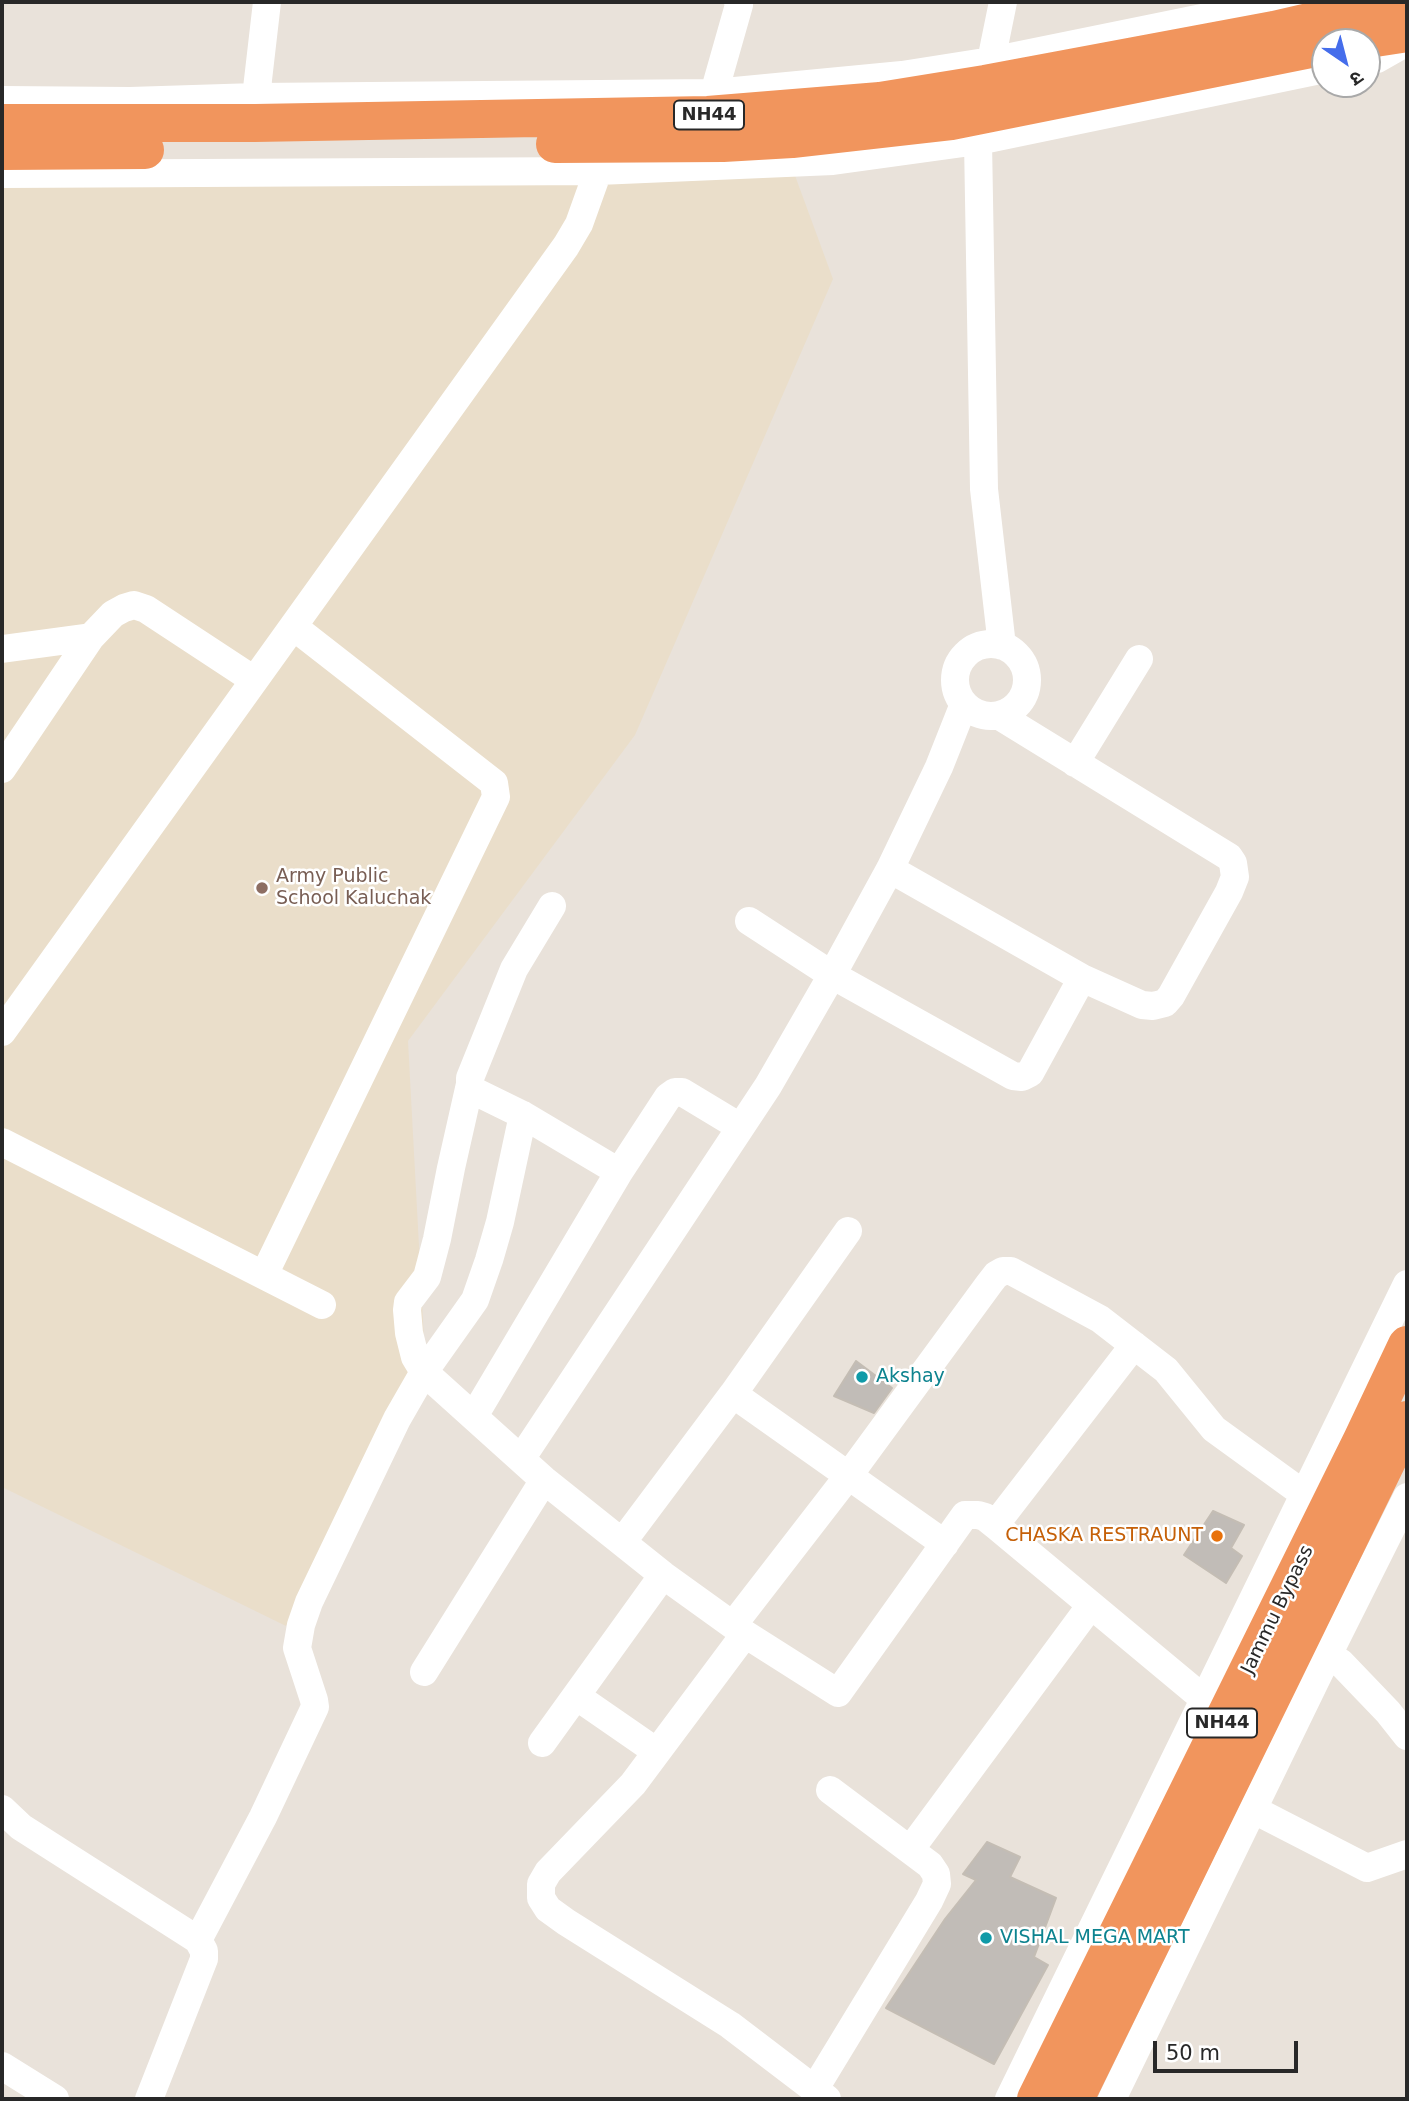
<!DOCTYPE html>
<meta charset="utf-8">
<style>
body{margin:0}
#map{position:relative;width:1409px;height:2101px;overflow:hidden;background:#e9e2da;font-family:"DejaVu Sans","Noto Sans Devanagari",sans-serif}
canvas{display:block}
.frame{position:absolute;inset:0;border:4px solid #282828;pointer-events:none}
.north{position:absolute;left:1311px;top:28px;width:70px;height:70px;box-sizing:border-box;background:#fff;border:2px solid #a9a9a9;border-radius:50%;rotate:145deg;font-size:19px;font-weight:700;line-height:28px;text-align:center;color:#282828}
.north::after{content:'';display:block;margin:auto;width:24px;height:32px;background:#456deb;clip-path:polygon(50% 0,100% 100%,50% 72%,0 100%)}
.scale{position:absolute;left:1153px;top:2041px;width:145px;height:32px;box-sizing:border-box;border:4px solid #282828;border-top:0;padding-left:9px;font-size:21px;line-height:24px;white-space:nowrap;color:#282828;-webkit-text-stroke:5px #fff;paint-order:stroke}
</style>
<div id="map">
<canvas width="1409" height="2101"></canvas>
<div class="frame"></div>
<div class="north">उ</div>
<div class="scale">50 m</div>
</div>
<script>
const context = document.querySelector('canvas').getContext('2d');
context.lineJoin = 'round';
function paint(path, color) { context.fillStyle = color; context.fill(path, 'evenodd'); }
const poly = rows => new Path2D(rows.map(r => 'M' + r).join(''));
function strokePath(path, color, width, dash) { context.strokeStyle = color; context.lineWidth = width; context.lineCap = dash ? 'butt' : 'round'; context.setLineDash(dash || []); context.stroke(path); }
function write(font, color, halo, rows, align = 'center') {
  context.font = font + ' "DejaVu Sans",sans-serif'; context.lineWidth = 5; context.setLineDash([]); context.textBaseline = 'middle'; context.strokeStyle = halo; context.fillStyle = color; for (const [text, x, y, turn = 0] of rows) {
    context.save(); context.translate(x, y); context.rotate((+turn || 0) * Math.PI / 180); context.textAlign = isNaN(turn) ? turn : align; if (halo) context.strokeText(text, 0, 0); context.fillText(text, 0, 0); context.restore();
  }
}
paint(poly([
 [786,151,833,279,635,735,408,1041,425,1358,286,1626,2,1487,2,173]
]), '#eadeca');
const building = poly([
 [856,1361,892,1388,874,1413,834,1396,856,1361],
 [1213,1511,1244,1525,1231,1548,1242,1556,1226,1583,1184,1555,1213,1511],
 [987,1842,1020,1857,1010,1877,1056,1898,1034,1957,1048,1965,994,2064,886,2008,945,1919,976,1880,963,1874,987,1842]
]);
paint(building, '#c1bcb7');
strokePath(building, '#c4bdb4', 2);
strokePath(poly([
 [991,61,1003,2],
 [1367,61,1377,59,1407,42],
 [714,93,739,5,738,2],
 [256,97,267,2],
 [2,100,130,101,256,97,714,93,902,75,991,61,1207,17,1298,2],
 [978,141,984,489,1002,646],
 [2,174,598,171,833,161,978,141,1325,69],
 '955 680a36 36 0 1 1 72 0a36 36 0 1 1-72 0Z',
 [2,649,91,637],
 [1075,763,1139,659],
 [2,769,91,637,113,614,124,608,134,605,146,609,254,680],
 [890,869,1082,978,1142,1005,1153,1006,1165,1003,1171,996,1229,892,1235,877,1233,863,1229,857,998,715],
 [552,906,514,969,470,1078,470,1084,474,1091,523,1115,619,1172],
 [749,921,832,975,1013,1076,1022,1077,1030,1073,1082,978],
 [2,1032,566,246,579,224,598,171],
 [523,1115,500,1222,489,1260,475,1300,424,1372,544,1480,663,1575,745,1634,838,1693,965,1515,978,1515,985,1517,995,1525],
 [2,1142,322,1305],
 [264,1275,496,797,494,783,294,627],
 [1134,1345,995,1525,1204,1699],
 [733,1394,945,1544],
 [474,1416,619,1172,668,1097,675,1092,682,1092,740,1127],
 [521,1459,768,1086,832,975,890,869,939,767,964,704],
 [623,1541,733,1394,848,1231],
 [733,1625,849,1475,989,1284,996,1275,1003,1271,1011,1271,1100,1319,1166,1370,1214,1429,1305,1495],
 [745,1634,633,1784,548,1872,541,1884,541,1898,548,1909,566,1922,730,2025,827,2099],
 [1312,1645,1341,1663,1388,1712,1407,1736],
 [424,1672,544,1480],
 [576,1696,657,1752],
 [542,1743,663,1575],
 [2,1809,21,1827,198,1940,204,1951,204,1959,149,2099],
 [1262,1814,1367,1868,1407,1854],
 [910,1850,1091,1605],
 [198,1940,263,1817,315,1707,314,1700,297,1648,301,1625,309,1602,397,1419,424,1372,415,1357,409,1333,407,1310,408,1302,427,1277,437,1239,451,1168,470,1084],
 [2,2066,55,2099],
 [814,2090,929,1901,937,1884,936,1874,930,1865,830,1790],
 [1009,2099,1407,1284],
 [1112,2099,1328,1655,1407,1497]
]), '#fff', 28);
strokePath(poly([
 [1349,42,1407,33],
 [2,123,255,123,708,115,880,101,985,84,1274,30,1352,12,1407,4],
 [555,144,723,143,792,139,951,121,1325,46],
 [2,151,145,150],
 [1036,2099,1362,1440,1407,1345],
 [1075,2099,1407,1420]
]), '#f1955d', 38);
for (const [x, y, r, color] of [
 [262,888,7,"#8d6e63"],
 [862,1377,7,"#0f9aa8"],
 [1217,1536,7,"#e8710a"],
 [986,1938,7,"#0f9aa8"]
]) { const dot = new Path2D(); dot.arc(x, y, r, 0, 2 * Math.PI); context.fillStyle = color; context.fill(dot); strokePath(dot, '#fff', 2.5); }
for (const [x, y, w] of [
 [709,115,70],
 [1222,1723,70]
]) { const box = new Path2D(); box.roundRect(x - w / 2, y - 14.5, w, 29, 5); context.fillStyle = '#fff'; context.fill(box); strokePath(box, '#282828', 2); }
write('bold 18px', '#282828', null, [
 ["NH44",709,115],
 ["NH44",1222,1723]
]);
write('19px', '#785e54', '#fff', [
 ["Army Public",276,877],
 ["School Kaluchak",276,899]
], 'left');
write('19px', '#0d838f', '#fff', [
 ["Akshay",876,1377],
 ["VISHAL MEGA MART",1000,1938]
], 'left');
write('19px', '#c56008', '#fff', [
 ["CHASKA RESTRAUNT",1203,1536]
], 'right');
write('19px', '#282828', '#fff', [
 ["Jammu Bypass",1278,1610,-64]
]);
</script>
